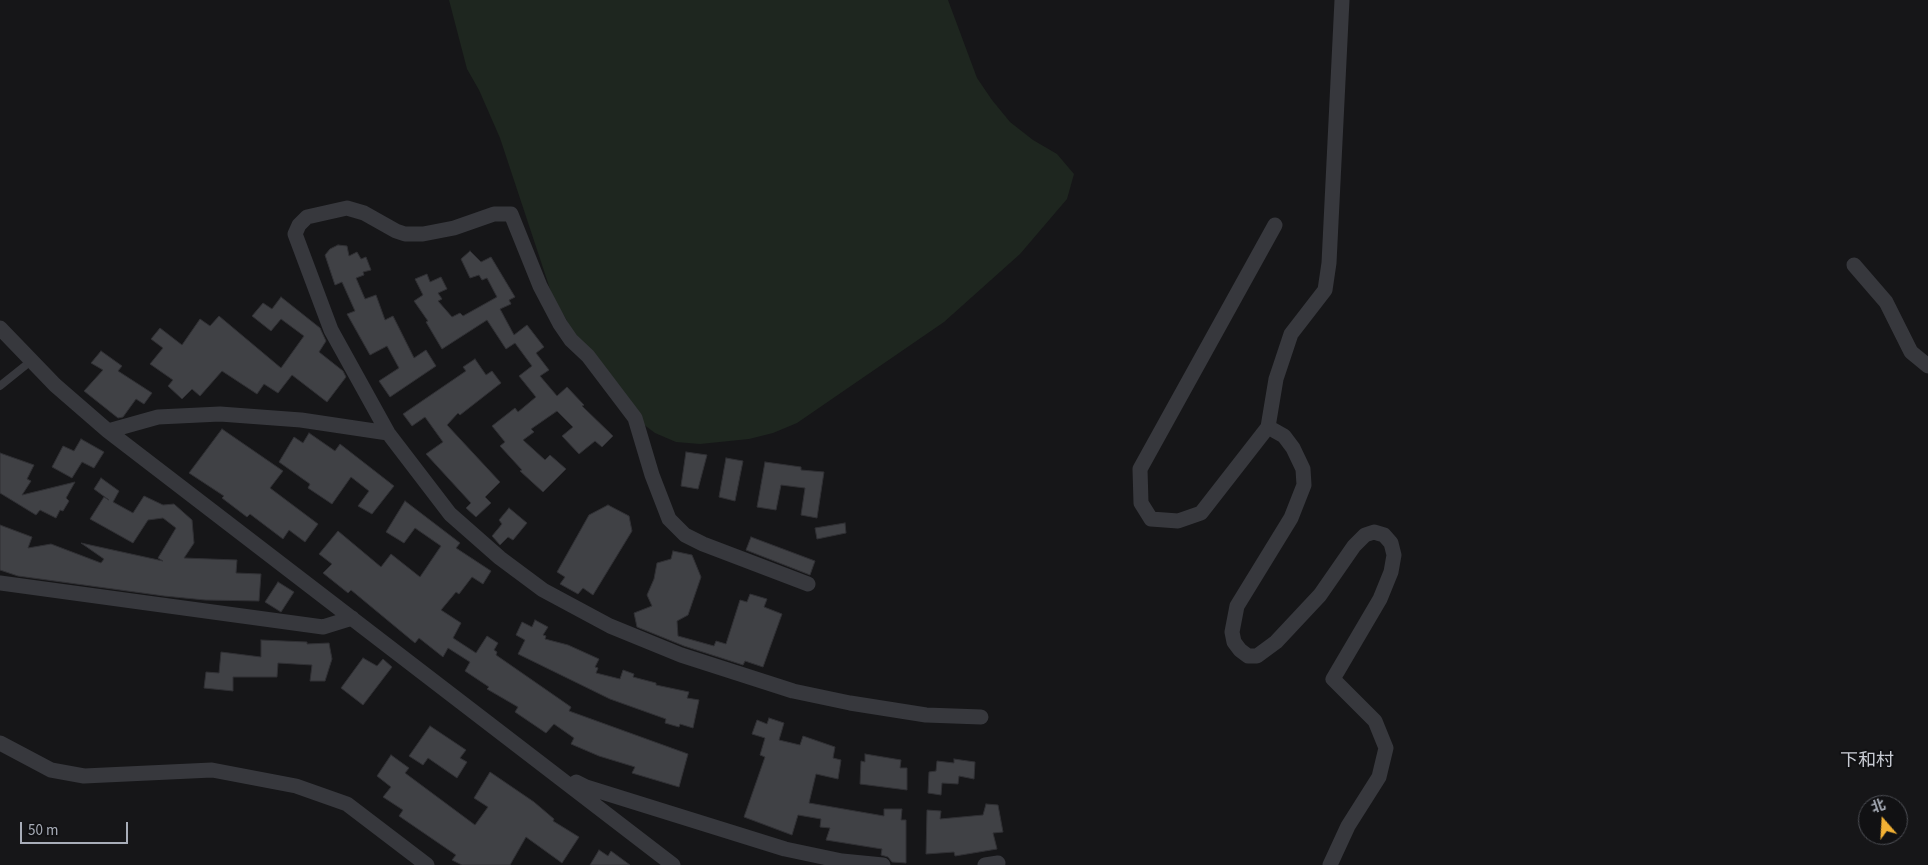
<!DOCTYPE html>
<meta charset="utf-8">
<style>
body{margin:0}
#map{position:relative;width:1928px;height:865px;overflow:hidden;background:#161618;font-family:"Source Sans 3","Noto Sans SC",sans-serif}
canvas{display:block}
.north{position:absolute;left:1858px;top:795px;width:50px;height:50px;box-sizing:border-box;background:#111113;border:1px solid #4d4f55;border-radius:50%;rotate:341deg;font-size:14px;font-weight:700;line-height:20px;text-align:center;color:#a8adb8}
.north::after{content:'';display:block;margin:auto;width:18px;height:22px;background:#f2b134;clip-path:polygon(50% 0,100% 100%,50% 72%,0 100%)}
.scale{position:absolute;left:20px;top:822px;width:108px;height:22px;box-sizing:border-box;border:2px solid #a8adb8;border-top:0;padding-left:6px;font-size:15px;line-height:18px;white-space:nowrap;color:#a8adb8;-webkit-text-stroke:4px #111113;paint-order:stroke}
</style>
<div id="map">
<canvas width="1928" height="865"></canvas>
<div class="north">北</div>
<div class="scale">50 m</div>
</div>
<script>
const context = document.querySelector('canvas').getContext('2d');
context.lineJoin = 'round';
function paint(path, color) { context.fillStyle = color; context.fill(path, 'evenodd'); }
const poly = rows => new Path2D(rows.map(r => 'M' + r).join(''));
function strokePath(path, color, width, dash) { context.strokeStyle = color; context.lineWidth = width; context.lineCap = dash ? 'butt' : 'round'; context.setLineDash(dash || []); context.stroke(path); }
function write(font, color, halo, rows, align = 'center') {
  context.font = font + ' "Source Sans 3","Noto Sans SC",sans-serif'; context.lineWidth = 4; context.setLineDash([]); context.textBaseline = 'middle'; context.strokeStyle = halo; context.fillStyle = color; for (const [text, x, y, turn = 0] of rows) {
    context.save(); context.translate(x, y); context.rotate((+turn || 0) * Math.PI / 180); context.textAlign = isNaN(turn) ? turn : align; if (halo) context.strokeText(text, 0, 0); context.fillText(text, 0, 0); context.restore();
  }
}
paint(poly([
 [449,0,948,0,977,78,992,100,1010,122,1033,140,1057,154,1074,174,1067,199,1020,254,944,322,797,423,773,433,749,439,700,444,676,442,655,433,635,418,588,364,566,319,553,298,500,138,479,90,467,69]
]), '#1e261f');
const building = poly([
 [338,245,347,246,349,256,357,252,361,259,366,257,371,270,363,272,364,275,356,278,365,299,376,295,385,320,393,316,414,358,426,350,436,366,390,397,379,381,399,368,387,346,370,355,347,314,355,311,342,282,335,285,325,255,330,249,338,245],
 [470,251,481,262,491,257,515,297,509,300,511,304,500,309,514,335,527,325,544,347,536,353,549,370,540,376,557,396,567,387,584,405,582,406,613,436,602,447,595,441,579,454,562,436,573,427,557,411,531,429,534,432,523,440,545,460,550,455,566,469,543,492,520,471,522,470,500,446,505,442,492,426,515,408,518,412,536,397,519,376,532,366,515,343,506,349,487,320,442,349,426,322,428,321,414,301,423,295,415,279,427,274,430,282,441,277,447,289,438,293,442,299,438,301,452,317,460,313,463,316,497,297,487,278,482,280,479,275,470,278,461,259,470,251],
 [281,297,320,328,326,341,319,352,343,371,346,377,327,402,292,375,278,393,264,384,257,394,222,371,200,396,192,389,182,399,168,386,173,380,150,364,163,348,151,339,160,328,182,345,200,319,210,326,219,316,281,368,304,336,281,319,271,331,252,316,263,303,272,309,281,297],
 [101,351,122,366,118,371,152,393,144,404,136,399,123,417,118,418,84,391,103,370,91,363,101,351],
 [475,359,486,375,492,371,501,383,460,415,458,413,447,425,500,482,485,497,491,503,476,517,466,508,471,503,426,454,443,442,425,417,412,426,403,414,466,371,463,367,475,359],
 [222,429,283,471,270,488,318,524,305,542,289,530,283,539,250,514,247,517,222,498,224,496,189,473,222,429],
 [309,433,335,451,340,444,394,486,372,514,358,506,369,491,351,477,332,504,308,488,310,484,279,462,294,437,303,443,309,433],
 [81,439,104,452,94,468,82,462,72,478,52,467,63,446,74,451,81,439],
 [686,452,707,455,698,489,681,486,686,452],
 [0,453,34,465,27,479,31,481,22,495,75,482,66,498,69,501,63,511,60,510,56,518,40,510,36,515,0,493,0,453],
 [726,458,743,461,735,501,719,497,726,458],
 [765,462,801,467,801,470,824,472,817,518,801,515,805,488,781,485,776,510,757,507,765,462],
 [101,478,119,491,113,502,133,513,144,496,163,505,174,504,192,520,194,543,184,558,237,560,236,573,261,574,259,601,205,600,164,596,18,576,0,570,0,525,32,537,28,548,51,544,101,563,104,559,81,543,163,561,158,558,176,528,163,518,148,520,133,543,90,519,104,497,109,500,94,489,101,478],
 [405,501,460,543,456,548,491,571,483,584,472,577,459,594,456,592,441,610,461,623,453,638,476,653,487,636,498,643,494,650,497,652,496,655,571,707,569,711,688,754,679,787,632,773,635,767,599,756,571,744,574,738,554,724,546,733,515,712,518,707,487,689,489,687,465,671,470,662,448,648,443,657,419,638,415,643,351,590,348,593,323,573,332,564,319,554,338,531,381,567,391,554,420,577,441,546,415,528,404,543,386,532,405,501],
 [608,505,629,516,632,531,593,595,583,588,578,594,560,584,565,577,557,572,589,515,608,505],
 [509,508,527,523,513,540,508,537,500,545,492,536,502,524,499,520,509,508],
 [845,523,846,533,817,539,815,528,845,523],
 [751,537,815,561,810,575,746,550,751,537],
 [673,551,692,555,701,577,688,615,677,621,678,636,714,646,716,641,726,644,740,600,747,602,750,594,767,599,764,607,782,614,763,667,745,661,743,665,684,646,637,627,634,613,652,606,647,595,654,579,657,563,671,559,673,551],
 [278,582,294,592,281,612,265,602,278,582],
 [535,620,548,627,543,635,546,636,545,639,568,645,599,659,595,667,598,668,596,673,620,679,623,670,634,674,633,677,656,683,656,685,689,692,687,698,699,700,693,728,680,724,679,727,665,723,666,719,610,699,518,654,525,640,516,635,522,622,532,627,535,620],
 [261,640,307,642,307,644,329,643,332,659,325,681,310,681,312,665,278,663,277,677,233,677,233,691,204,688,206,672,219,673,221,652,261,657,261,640],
 [363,658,377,666,383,659,392,667,363,705,341,688,363,658],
 [769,718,784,723,779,740,800,745,803,736,835,747,833,758,841,760,838,779,816,774,809,803,884,816,884,809,902,809,901,820,906,820,906,863,892,862,888,857,881,855,882,849,826,840,830,828,820,827,821,819,798,815,792,835,744,817,765,757,760,755,765,738,752,734,757,720,767,724,769,718],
 [430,726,466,750,460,758,467,762,457,778,428,758,423,765,409,756,430,726],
 [865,754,901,760,900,768,907,768,907,790,860,784,861,761,865,762,865,754],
 [391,755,409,768,405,773,475,825,488,807,474,798,490,772,534,802,554,819,553,821,579,837,562,863,526,837,510,865,462,865,452,860,456,855,399,816,403,810,383,797,391,787,377,776,391,755],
 [954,759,975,762,974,779,959,776,958,784,942,783,941,795,928,793,929,772,936,771,937,761,954,763,954,759],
 [986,804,998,805,1003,832,993,833,997,849,955,856,954,852,926,854,927,810,941,811,940,819,983,815,986,804],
 [599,850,608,856,611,851,630,865,590,865,599,850]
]);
paint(building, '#404145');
strokePath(building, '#303034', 1);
strokePath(poly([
 [0,386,31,361]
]), '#37383d', 8);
strokePath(poly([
 [1275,225,1140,469,1141,503,1151,519,1178,521,1201,513,1268,427,1276,379,1291,334,1325,290,1329,263,1342,0],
 [1854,265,1886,302,1911,352,1928,366],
 [0,328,55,385,108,431,673,865],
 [1268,427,1284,436,1293,448,1303,469,1304,485,1291,518,1237,606,1232,632,1234,642,1240,650,1248,656,1257,656,1276,642,1320,595,1354,546,1365,535,1374,532,1384,535,1391,543,1394,555,1391,572,1380,599,1333,679,1375,721,1386,748,1379,777,1348,826,1330,865],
 [108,431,158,417,220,414,301,420,388,433],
 [0,583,323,627,352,618],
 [808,584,703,544,685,535,669,519,652,475,635,418,588,356,571,340,560,324,540,286,511,214,494,214,454,228,423,234,405,234,396,231,364,213,347,208,307,217,299,225,295,234,331,330,388,433,450,514,500,558,543,590,610,626,681,655,793,691,850,703,926,715,981,717],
 [0,743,51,770,84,776,212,770,296,786,347,804,427,865],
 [576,782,586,787,785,849,842,861,883,865],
 [985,865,998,863]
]), '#37383d', 15);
write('18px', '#c9ccd4', '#111113', [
 ["下和村",1867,762]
]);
</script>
